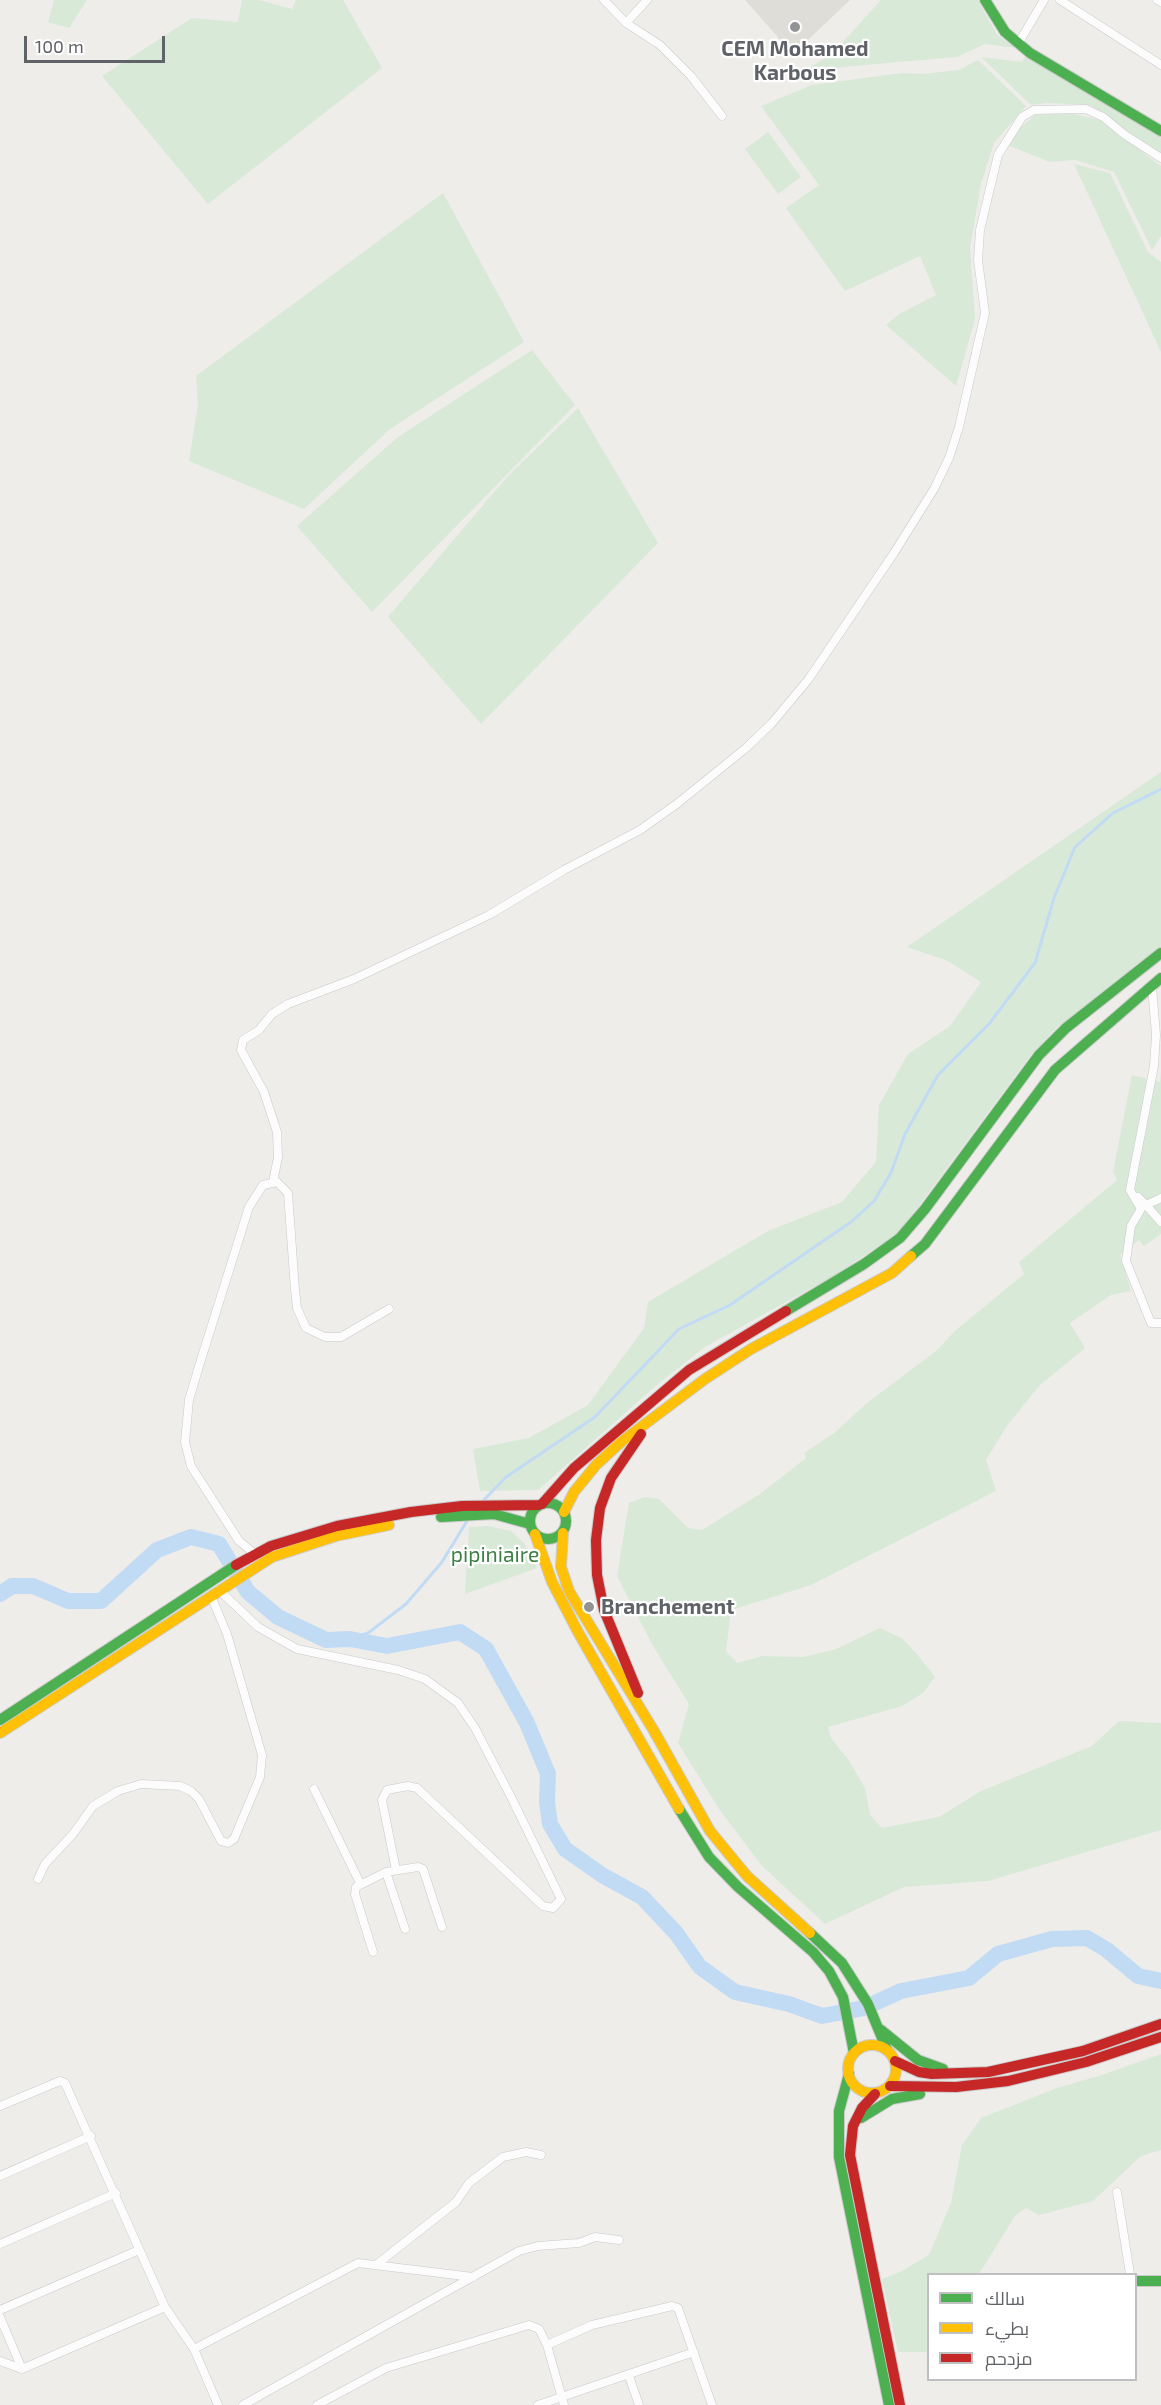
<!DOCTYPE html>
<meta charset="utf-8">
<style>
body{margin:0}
#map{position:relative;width:1161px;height:2405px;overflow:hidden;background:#eeedea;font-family:"Exo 2",Cairo,sans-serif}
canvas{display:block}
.legend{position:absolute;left:927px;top:2273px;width:210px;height:108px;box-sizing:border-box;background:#fff;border:2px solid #bfc0c2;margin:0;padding:8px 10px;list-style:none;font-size:18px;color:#5f6266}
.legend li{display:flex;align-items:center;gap:12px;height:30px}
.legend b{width:30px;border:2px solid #bfc0c2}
.scale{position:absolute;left:24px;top:36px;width:141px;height:27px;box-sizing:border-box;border:3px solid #5f6266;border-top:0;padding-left:8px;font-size:18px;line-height:21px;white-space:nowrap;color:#5f6266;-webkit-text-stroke:4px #fff;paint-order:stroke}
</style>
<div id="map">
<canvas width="1161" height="2405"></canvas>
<ul class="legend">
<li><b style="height:8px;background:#4caf50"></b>سالك</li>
<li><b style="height:8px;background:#ffc107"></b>بطيء</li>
<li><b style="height:8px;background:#c62828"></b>مزدحم</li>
</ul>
<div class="scale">100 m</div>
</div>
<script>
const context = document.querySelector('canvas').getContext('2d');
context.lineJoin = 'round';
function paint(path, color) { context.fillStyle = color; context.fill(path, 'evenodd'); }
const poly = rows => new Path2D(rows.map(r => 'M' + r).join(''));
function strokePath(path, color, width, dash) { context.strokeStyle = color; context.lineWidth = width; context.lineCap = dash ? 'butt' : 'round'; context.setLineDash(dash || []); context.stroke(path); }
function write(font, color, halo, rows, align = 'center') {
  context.font = font + ' "Exo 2",sans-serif'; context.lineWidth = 4.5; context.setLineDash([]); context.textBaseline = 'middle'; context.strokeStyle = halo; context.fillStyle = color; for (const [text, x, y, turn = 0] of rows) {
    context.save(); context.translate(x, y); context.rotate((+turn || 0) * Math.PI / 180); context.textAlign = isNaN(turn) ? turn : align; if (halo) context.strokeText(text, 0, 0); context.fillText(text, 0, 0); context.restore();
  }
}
paint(poly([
 [745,0,850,0,793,54]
]), '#deddd8');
paint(poly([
 [54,0,87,0,69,28,48,22],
 [242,0,259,0,292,9,296,0,343,0,382,68,208,204,102,76,192,18,238,22],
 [881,0,978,0,997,35,1016,48,985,44,957,57,842,67,784,83,832,54],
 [1026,55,1161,137,1161,154,1090,105,1048,103,1031,105,981,57,1022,62],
 [978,60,1026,106,994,143,981,184,970,248,975,319,956,386,886,325,899,314,936,295,920,256,845,291,786,208,819,185,761,106,812,85,902,73,923,74,959,70],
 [1070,113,1100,120,1161,166,1161,236,1152,250,1114,172,1075,160,1050,162,1007,145,1014,133,1035,115],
 [768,132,801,177,778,194,745,149],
 [1074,164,1110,173,1148,252,1161,262,1161,352],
 [443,193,524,342,390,429,304,509,189,461,198,404,196,376],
 [532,350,575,405,372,612,297,526,398,437],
 [578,408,658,543,481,724,388,617,507,477],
 [1161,772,1161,953,1066,1028,1059,1025,1030,1056,898,1234,833,1276,705,1347,658,1384,538,1490,480,1491,473,1449,529,1438,588,1405,644,1328,648,1302,768,1231,842,1202,876,1162,879,1105,908,1054,950,1026,981,982,948,961,907,947],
 [1161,1071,1161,1234,1144,1246,1139,1240,1120,1255,1131,1291,1111,1295,1070,1323,1085,1348,1039,1386,1006,1427,986,1460,996,1491,811,1585,731,1610,726,1651,737,1663,762,1656,804,1657,836,1649,880,1628,903,1639,917,1654,935,1677,923,1693,902,1706,828,1727,831,1738,850,1762,865,1788,870,1815,882,1828,939,1817,981,1791,1092,1746,1119,1721,1161,1723,1161,1830,988,1881,904,1887,825,1924,762,1866,719,1809,678,1743,689,1704,653,1646,617,1576,629,1503,645,1497,659,1499,688,1528,702,1530,760,1494,806,1458,804,1453,833,1434,867,1403,936,1351,956,1330,1024,1274,1019,1262,1117,1180,1113,1172,1132,1075,1160,1082],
 [488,1526,511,1531,524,1543,537,1568,465,1594,469,1527],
 [1161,2054,1161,2150,1141,2156,1093,2201,1039,2215,1026,2208,1015,2216,979,2274,928,2274,928,2352,898,2352,882,2279,900,2272,929,2255,951,2203,962,2145,981,2118,1057,2088,1102,2075]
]), '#d8e9d8');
strokePath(poly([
 [482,1502,506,1477,595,1417,679,1329,730,1305,851,1222,874,1201,891,1173,905,1134,938,1075,989,1024,1035,963,1054,898,1075,847,1113,813,1161,789],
 [350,1639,368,1633,406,1604,442,1562,467,1521]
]), '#c2dbf4', 3);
strokePath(poly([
 [0,1594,12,1586,33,1586,68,1601,101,1601,157,1550,191,1537,219,1544,248,1592,278,1617,326,1640,350,1639,387,1646,460,1632,486,1649,527,1723,548,1774,547,1802,550,1824,565,1849,602,1875,642,1897,676,1933,700,1967,735,1992,789,2004,822,2016,864,2008,901,1991,969,1978,998,1954,1052,1939,1087,1938,1107,1950,1138,1976,1161,1981]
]), '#c2dbf4', 16);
const street = poly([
 [604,0,626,23,660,45,691,76,722,116],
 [1060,0,1161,65],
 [1157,0,1161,2],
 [626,23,647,0],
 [1018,44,1044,0],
 [1152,986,1156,1035,1154,1066,1130,1190,1141,1209,1131,1226,1126,1261,1151,1323,1161,1323],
 [273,1182,278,1157,277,1132,264,1092,241,1050,243,1040,259,1030,272,1014,288,1004,354,979,489,915,564,870,640,830,678,803,746,748,772,723,808,680,894,553,934,489,949,458,959,427,985,313,978,260,980,230,998,155,1022,117,1034,110,1086,109,1103,117,1125,135,1161,158],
 [1138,1197,1146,1205,1161,1198],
 [1146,1205,1161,1222],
 [255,1554,239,1541,191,1466,185,1442,189,1400,200,1363,249,1207,263,1185,277,1182,288,1193,295,1290,297,1308,306,1328,325,1337,341,1337,389,1309],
 [219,1590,258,1627,297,1649,398,1670,425,1679,458,1703,475,1728,511,1797,561,1899,553,1908,543,1906,417,1788,408,1786,387,1790,382,1800,396,1870],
 [314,1789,360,1883],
 [386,1872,405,1929],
 [38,1879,45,1864,73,1834,93,1806,118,1791,141,1784,180,1786,191,1791,199,1799,221,1841,228,1843,234,1839,260,1777,262,1755,227,1634,211,1596],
 [373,1952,355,1894,356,1887,386,1872,418,1867,423,1869,442,1927],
 [0,2106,60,2081,65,2083,165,2307,194,2349,218,2405],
 [0,2176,91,2136],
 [1117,2192,1130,2274],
 [0,2244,116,2193],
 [376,2265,456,2202,469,2183,503,2157,526,2152,541,2155],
 [0,2310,139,2250],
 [0,2317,22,2369],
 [547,2345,592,2325,672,2306,678,2308,712,2405],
 [194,2349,358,2263,473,2277],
 [0,2361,22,2369,165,2307],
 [629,2376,639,2405],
 [243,2405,519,2251,538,2246,579,2243,595,2237,619,2240],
 [317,2405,386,2368,529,2325,539,2329,547,2345,564,2405],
 [538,2405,694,2352]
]);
const fast = poly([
 [985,0,1005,32,1030,53,1161,131],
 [911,1256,925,1244,1055,1070,1161,978],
 [786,1311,864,1264,900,1238,925,1209,1039,1055,1066,1028,1161,953],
 '530 1521a18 18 0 1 1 36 0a18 18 0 1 1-36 0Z',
 [441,1517,494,1514,530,1524],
 [0,1720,236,1565],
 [679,1809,709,1857,738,1887,813,1952,829,1971,843,1997,854,2053],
 [810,1933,842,1963,868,2004,887,2050],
 [881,2030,918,2060,943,2069],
 [849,2074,839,2111,839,2157,889,2405],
 [861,2118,892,2099,920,2094],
 [1136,2281,1161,2281]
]);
const slow = poly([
 [564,1512,574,1492,596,1465,621,1442,705,1379,751,1349,892,1273,911,1256],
 [563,1533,561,1567,569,1591,654,1731,710,1831,747,1876,810,1933],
 [535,1534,552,1582,578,1632,679,1809],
 [0,1733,272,1557,336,1536,389,1525],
 '848 2069a24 24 0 1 1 48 0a24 24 0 1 1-48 0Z'
]);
const jam = poly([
 [542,1504,574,1468,689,1370,786,1311],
 [236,1565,271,1546,337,1526,411,1512,462,1506,539,1505],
 [638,1693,604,1610,597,1575,596,1540,600,1508,611,1478,641,1434],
 [895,2061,919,2072,932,2074,988,2072,1083,2051,1161,2024],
 [890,2086,956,2087,1008,2081,1086,2062,1161,2037],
 [875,2094,862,2108,853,2126,850,2155,900,2405]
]);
strokePath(street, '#c9c9c9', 9);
strokePath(fast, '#cbcbcb', 12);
strokePath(slow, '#cbcbcb', 12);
strokePath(jam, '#cbcbcb', 12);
strokePath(street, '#fcfcfc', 8);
strokePath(fast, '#4caf50', 10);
strokePath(slow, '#ffc107', 10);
strokePath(jam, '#c62828', 10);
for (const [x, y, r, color] of [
 [795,27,6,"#919394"],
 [589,1607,6,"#919394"]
]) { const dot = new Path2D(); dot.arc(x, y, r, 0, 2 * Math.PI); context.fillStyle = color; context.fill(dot); strokePath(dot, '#fff', 2); }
write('bold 21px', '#5f6266', '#fff', [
 ["CEM Mohamed",795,49],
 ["Karbous",795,73],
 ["Branchement",601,1607,"left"]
]);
write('21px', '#3c8044', '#fff', [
 ["pipiniaire",495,1555]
]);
</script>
